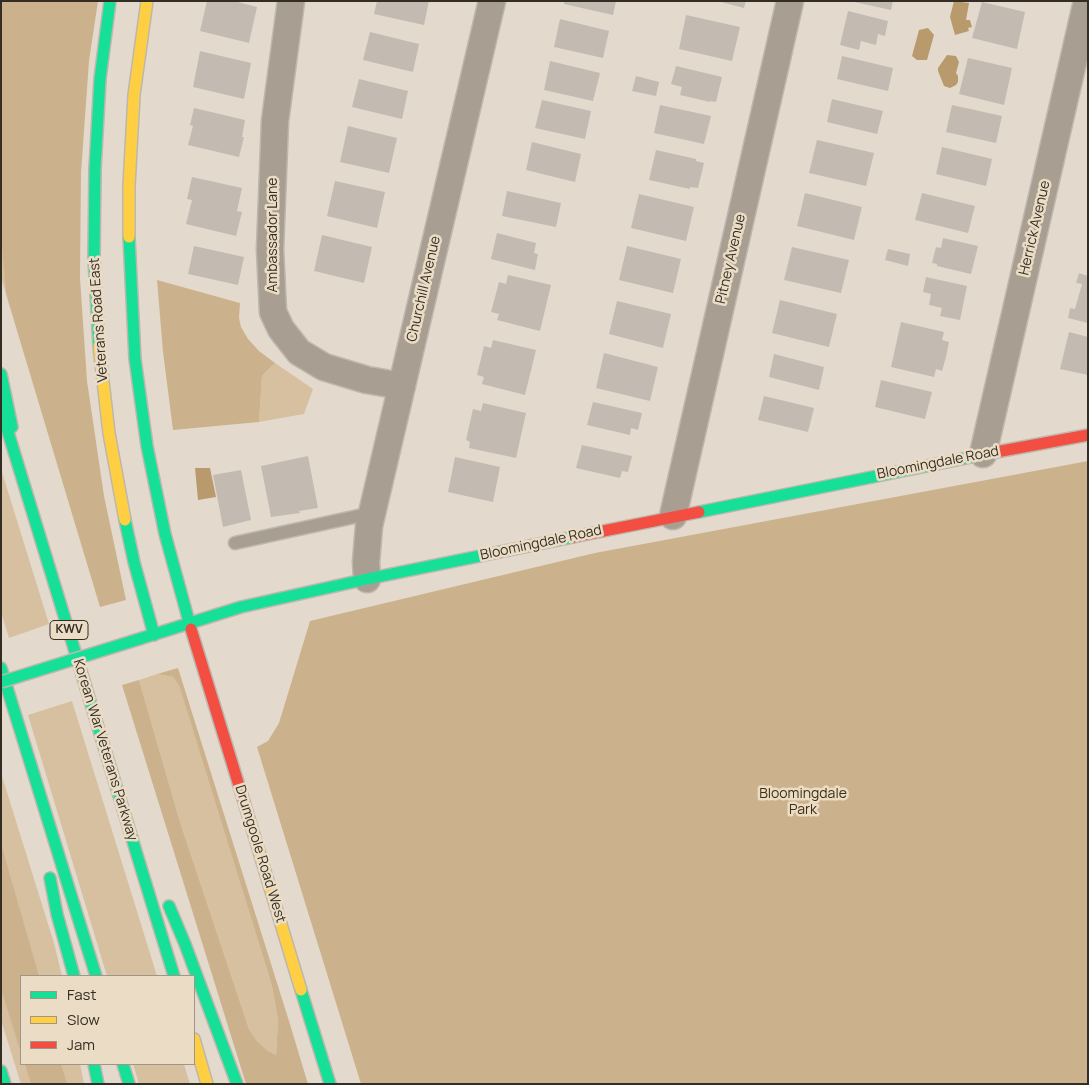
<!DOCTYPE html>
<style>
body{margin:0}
#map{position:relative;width:1089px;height:1085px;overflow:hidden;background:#e3dacd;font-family:Manrope,sans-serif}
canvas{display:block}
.frame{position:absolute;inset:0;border:2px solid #332d24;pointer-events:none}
.legend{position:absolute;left:20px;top:975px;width:175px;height:90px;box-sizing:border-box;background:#ebdcc5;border:1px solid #a19685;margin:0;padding:6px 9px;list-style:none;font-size:15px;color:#332d24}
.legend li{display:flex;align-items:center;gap:10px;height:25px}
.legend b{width:25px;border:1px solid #a19685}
</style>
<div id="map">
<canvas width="1089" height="1085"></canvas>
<div class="frame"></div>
<ul class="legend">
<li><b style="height:6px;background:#16e098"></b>Fast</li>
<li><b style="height:6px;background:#ffcf43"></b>Slow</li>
<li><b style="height:6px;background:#f24e42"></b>Jam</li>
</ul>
</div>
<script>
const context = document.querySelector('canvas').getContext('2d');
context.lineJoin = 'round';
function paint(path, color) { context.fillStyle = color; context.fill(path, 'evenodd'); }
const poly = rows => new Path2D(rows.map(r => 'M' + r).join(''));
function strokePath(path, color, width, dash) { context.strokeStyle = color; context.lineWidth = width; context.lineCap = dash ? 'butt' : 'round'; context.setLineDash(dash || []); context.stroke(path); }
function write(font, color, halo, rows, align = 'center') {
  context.font = font + ' Manrope,sans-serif'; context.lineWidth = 5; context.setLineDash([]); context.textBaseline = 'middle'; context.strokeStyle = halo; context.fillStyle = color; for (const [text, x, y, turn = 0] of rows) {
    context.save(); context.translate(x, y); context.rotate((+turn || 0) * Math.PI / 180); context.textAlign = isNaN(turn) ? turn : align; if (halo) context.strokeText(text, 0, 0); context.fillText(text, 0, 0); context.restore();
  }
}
paint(poly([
 [1,234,3,245,6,294,1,277],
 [275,363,313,389,304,414,259,422,262,376],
 [1,469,49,624,9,638,1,612],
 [157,674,173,677,179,684,272,986,278,1020,276,1055,268,1051,257,1041,249,1029,180,822,139,680],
 [72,701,157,976,107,976,28,715],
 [1,773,54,943,62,976,21,976,21,1064,80,1064,84,1084,21,1084,1,1020],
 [133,1064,184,1064,190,1084,139,1084]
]), '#d6c09f');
paint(poly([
 [1,1,98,1,89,61,81,173,80,278,87,381,104,496,126,600,100,607,6,294,1,234],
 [157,280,240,303,239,318,241,327,248,339,259,351,275,363,262,376,259,422,173,430,163,352],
 [1088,461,1088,1084,361,1084,257,747,268,741,279,723,310,621,595,553],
 [178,668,289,1021,308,1084,246,1084,122,685,139,680,180,822,249,1029,257,1041,268,1051,276,1055,278,1020,272,986,179,685,173,677,157,674],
 [1,844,39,976,21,976,21,1053,1,989],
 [25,1064,61,1064,67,1084,31,1084]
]), '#ccb28c');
paint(poly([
 [954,1,969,3,966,20,970,20,972,27,968,28,969,31,955,35,950,17],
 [928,28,934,35,927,60,917,60,912,56,919,30],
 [947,55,956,56,959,62,956,73,958,76,958,82,956,85,950,88,944,86,938,71,938,68],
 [195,468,210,468,216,497,198,500]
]), '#b89a6d');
paint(poly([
 [207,1,234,1,257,7,249,43,200,31],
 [377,1,429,1,424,25,374,14],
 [564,1,616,1,613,15,564,4],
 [717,1,746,1,744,8],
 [850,1,893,1,891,10],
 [982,2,1025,12,1017,49,972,38],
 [848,11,888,21,885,36,878,34,876,45,861,41,859,50,840,45],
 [686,15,740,27,732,61,679,49],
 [560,19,609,31,603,58,554,47],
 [370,32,419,44,413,72,363,60],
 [200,51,251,63,244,99,193,87],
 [842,56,893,68,888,91,837,79],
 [968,58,1012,68,1004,105,959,94],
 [550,61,600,73,593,101,544,90],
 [676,66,722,77,716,102,710,101,710,102,680,95,682,87,671,84],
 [636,76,659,82,656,96,632,91],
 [359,79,408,91,402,119,352,107],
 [832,99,883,111,877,134,827,122],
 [542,100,591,111,585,139,535,128],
 [660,105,711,116,704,144,654,133],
 [952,105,1002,116,996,143,946,132],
 [194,108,245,120,242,137,244,137,239,157,188,145,193,126,190,125],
 [348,126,397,138,389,173,340,162],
 [817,140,874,153,866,186,809,173],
 [532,142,581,154,575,182,526,170],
 [942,147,992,159,986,186,936,174],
 [656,150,696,159,696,161,704,163,698,188,690,187,690,189,649,180],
 [192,177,242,188,237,211,242,212,236,236,186,224,192,200,187,199],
 [335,181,385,192,377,228,327,216],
 [507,191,561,203,556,227,502,216],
 [805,193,862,207,854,240,797,226],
 [922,193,975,206,968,233,915,220],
 [639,194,694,207,686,241,631,228],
 [497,233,536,243,534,253,538,254,535,270,491,259],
 [322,235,372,247,364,283,314,271],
 [943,238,978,246,971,274,937,266,937,264,932,263,936,247,941,248],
 [194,246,244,257,238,285,188,274],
 [627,246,681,259,673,293,619,280],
 [792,247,849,260,841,293,784,280],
 [888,249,910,254,908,266,885,260],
 [1079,273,1088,276,1088,323,1068,318,1070,308,1075,309,1082,284,1076,283],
 [508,275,551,285,540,331,497,320,499,314,491,312,499,282,506,284],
 [926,277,967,286,960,320,940,316,942,308,929,305,931,294,923,292],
 [780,300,837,314,829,347,772,333],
 [617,301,671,314,663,348,609,334],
 [901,322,944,332,942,340,949,342,946,357,942,371,936,369,934,377,891,367],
 [1069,332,1088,337,1088,375,1060,369],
 [493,340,536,350,525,395,482,384,484,377,477,375,484,346,491,348],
 [604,353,658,367,650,401,596,388],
 [774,354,824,367,819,390,769,377],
 [881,380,932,392,925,419,875,407],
 [764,396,814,408,808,432,758,420],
 [593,402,642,413,638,430,631,428,630,435,587,425],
 [483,403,526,413,516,458,469,448,470,442,466,440,473,409,481,411],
 [582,445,632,456,628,472,622,471,620,478,576,468],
 [308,456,318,508,299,511,300,513,271,517,261,466],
 [455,457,500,467,493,502,448,492],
 [241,470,251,520,223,527,213,475]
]), '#c3bbb2');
const lane = poly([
 [235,543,372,513]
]);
const street = poly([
 [291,1,275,121,270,249,273,312,281,329,299,352,324,367,367,380,402,386],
 [983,454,1087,1],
 [673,516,790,1],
 [367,579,366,562,369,526,492,1]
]);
const fast = poly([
 [129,237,135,359,147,446,165,534,191,629],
 [99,346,94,258,95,169,100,79,110,1],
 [1,374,12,427],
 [1,409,174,976],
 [699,512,996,452],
 [125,520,134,562,154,635],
 [136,640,241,607,367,579,573,537],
 [1,668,96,976],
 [50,878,57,914,74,976],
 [169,906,185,944,237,1084],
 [301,990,330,1084],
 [94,1064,98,1084],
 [123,1064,129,1084],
 [1,1071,5,1084]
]);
const slow = poly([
 [129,237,129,186,134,95,147,1],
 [99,346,109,433,125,520],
 [244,802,301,990],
 [194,1039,207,1084]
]);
const jam = poly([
 [996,452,1088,435],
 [573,537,699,512],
 [191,629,244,802]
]);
strokePath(lane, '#beb7ad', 15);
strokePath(street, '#beb7ad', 29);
strokePath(fast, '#beb7ad', 14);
strokePath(slow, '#beb7ad', 14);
strokePath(jam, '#beb7ad', 14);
strokePath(lane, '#a89e91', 12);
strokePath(street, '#a89e91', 26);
strokePath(fast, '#16e098', 11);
strokePath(slow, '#ffcf43', 11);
strokePath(jam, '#f24e42', 11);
const fastBridge = poly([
 [1,682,136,640]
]);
strokePath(fastBridge, '#beb7ad', 14, []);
strokePath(fastBridge, '#16e098', 11);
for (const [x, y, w] of [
 [69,630,38]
]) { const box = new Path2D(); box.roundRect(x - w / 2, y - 9.5, w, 19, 4); context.fillStyle = '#ebdcc5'; context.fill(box); strokePath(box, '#332d24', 1); }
write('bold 12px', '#332d24', null, [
 ["KWV",69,630]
]);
write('14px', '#332d24', '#ebdcc5', [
 ["Herrick Avenue",1035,228,-77],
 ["Ambassador Lane",273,235,-90],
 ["Pitney Avenue",731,259,-77],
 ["Churchill Avenue",424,289,-77],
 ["Veterans Road East",99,320,-94],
 ["Bloomingdale Road",938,463,-11],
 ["Bloomingdale Road",541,543,-12],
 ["Korean War Veterans Parkway",105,750,73],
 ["Drumgoole Road West",260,854,73]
]);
write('14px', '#3f2e12', '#ebdcc5', [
 ["Bloomingdale",803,794],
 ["Park",803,810]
]);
</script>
